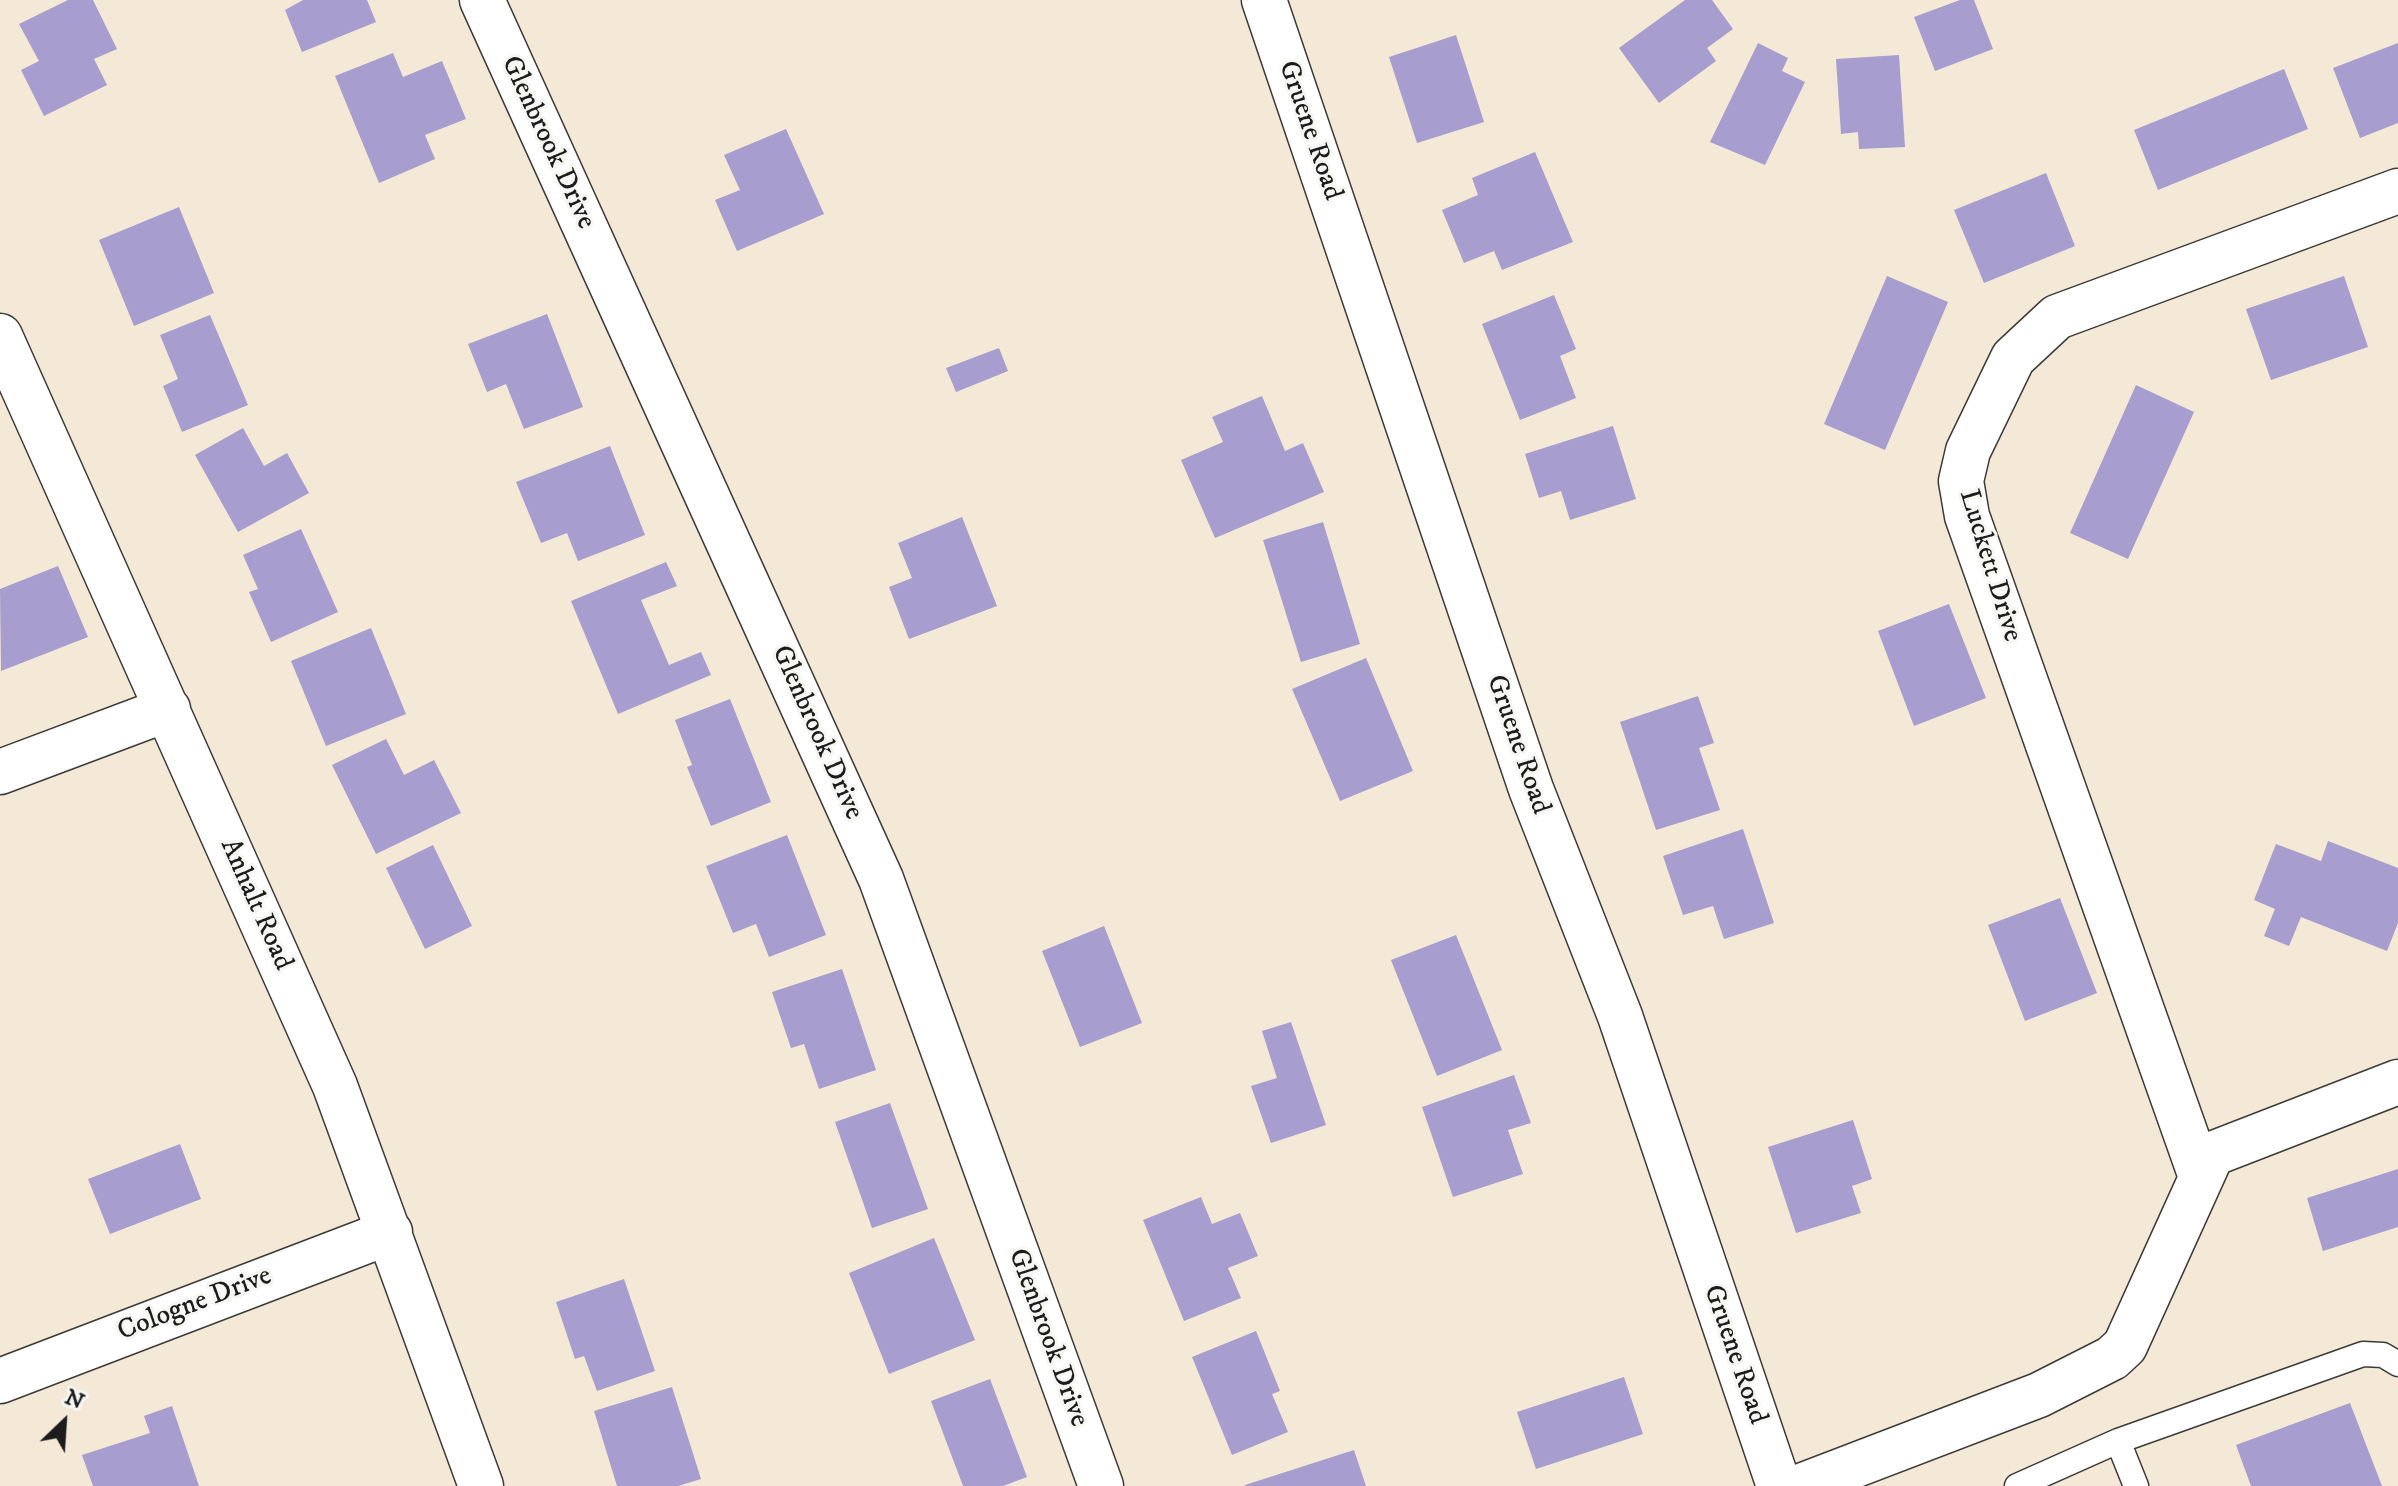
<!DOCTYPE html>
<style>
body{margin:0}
#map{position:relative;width:2398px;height:1486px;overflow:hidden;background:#f3e9d6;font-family:"IM FELL DW Pica",serif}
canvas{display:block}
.north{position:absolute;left:24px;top:1382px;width:80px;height:80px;-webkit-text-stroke:6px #f6f6f2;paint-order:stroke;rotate:25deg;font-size:22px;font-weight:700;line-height:32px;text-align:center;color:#1c1c1c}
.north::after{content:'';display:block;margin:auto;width:28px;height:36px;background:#1c1c1c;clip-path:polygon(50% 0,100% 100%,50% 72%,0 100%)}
</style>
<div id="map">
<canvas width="2398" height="1486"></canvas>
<div class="north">N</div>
</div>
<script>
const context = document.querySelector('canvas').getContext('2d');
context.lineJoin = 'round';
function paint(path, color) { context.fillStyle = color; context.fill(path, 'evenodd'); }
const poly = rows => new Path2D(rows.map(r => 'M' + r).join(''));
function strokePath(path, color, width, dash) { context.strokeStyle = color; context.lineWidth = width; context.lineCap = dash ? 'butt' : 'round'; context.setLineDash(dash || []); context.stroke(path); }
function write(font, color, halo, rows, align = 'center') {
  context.font = font + ' "IM FELL DW Pica",serif'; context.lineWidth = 6; context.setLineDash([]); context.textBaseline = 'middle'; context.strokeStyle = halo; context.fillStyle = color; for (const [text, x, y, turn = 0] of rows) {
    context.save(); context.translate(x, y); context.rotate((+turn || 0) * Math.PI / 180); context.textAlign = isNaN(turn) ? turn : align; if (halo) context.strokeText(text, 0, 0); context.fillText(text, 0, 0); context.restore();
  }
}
paint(poly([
 [68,0,93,0,117,49,94,59,107,85,44,116,21,70,39,61,19,24],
 [303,0,367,0,376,22,302,52,285,10],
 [1685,0,1712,0,1733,29,1707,48,1716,61,1659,103,1619,48],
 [1960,0,1974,0,1993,49,1935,71,1914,17],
 [1456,35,1484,122,1417,143,1389,57],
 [1758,43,1788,58,1782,71,1805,82,1765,165,1710,142],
 [2398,43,2398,123,2360,138,2333,68],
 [393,53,403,77,442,61,466,119,425,135,435,159,379,183,335,76],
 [1899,55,1905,147,1859,149,1858,132,1841,134,1836,59],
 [2284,69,2308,129,2158,190,2134,130],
 [786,129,824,214,737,251,715,200,740,190,724,155],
 [1535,152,1573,242,1502,270,1494,251,1464,263,1442,210,1478,195,1472,178],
 [2046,173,2075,246,1984,283,1954,210],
 [179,207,214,293,134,326,99,240],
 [1887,276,1948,302,1885,450,1824,424],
 [2344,276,2368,347,2271,380,2246,309],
 [1554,295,1576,349,1560,356,1576,398,1520,420,1482,324],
 [547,314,583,407,524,429,506,384,487,392,468,344],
 [210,315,248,405,182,432,163,386,178,379,160,335],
 [999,348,1008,371,956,392,946,368],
 [2136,385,2194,412,2128,559,2070,533],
 [1262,396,1285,451,1303,443,1324,492,1215,538,1181,460,1223,442,1212,417],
 [1613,426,1636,499,1570,520,1561,491,1539,498,1525,454],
 [243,428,264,466,287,453,309,493,238,532,195,455],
 [610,446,645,535,578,561,567,533,541,543,516,482],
 [962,517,997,606,909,639,889,587,912,578,898,543],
 [1323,522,1360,644,1301,662,1263,540],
 [301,529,338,612,271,642,249,592,258,589,243,555],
 [666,562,677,586,641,600,669,665,701,652,711,675,618,714,571,601],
 [58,566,88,637,1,671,0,589],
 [1949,604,1986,698,1914,726,1878,631],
 [371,628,406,714,326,746,291,661],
 [1366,658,1413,771,1340,801,1292,689],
 [1698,696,1714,743,1699,748,1720,810,1656,830,1620,722],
 [730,699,771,802,711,826,687,767,692,765,675,720],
 [386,739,404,775,434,760,461,813,376,854,332,765],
 [1743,829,1774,923,1724,939,1713,906,1683,915,1663,856],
 [787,835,826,935,769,957,756,924,733,933,706,866],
 [2328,841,2398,868,2398,923,2387,951,2301,917,2289,946,2264,936,2275,909,2254,900,2276,844,2321,861],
 [433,845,472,926,425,949,386,868],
 [2060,898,2097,993,2025,1021,1988,925],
 [1104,926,1142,1023,1080,1047,1042,951],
 [1456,935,1502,1050,1437,1076,1391,960],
 [842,969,876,1070,819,1089,804,1044,791,1048,772,992],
 [1291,1022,1326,1125,1271,1143,1251,1086,1277,1078,1262,1031],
 [1514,1075,1531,1123,1508,1130,1523,1174,1453,1197,1422,1107],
 [890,1103,928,1209,872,1228,835,1122],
 [1853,1120,1872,1179,1852,1186,1861,1213,1796,1233,1768,1147],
 [180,1144,201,1199,110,1234,88,1179],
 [2398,1169,2398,1227,2323,1251,2307,1198],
 [1201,1197,1212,1224,1240,1213,1258,1256,1228,1268,1241,1298,1184,1321,1143,1220],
 [934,1238,975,1340,889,1374,849,1273],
 [624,1279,655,1371,597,1391,584,1356,575,1359,556,1302],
 [1256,1331,1280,1391,1272,1394,1288,1432,1232,1455,1192,1357],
 [1624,1377,1643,1434,1536,1469,1517,1412],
 [990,1379,1027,1477,1003,1486,963,1486,931,1401],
 [672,1387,701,1479,678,1486,617,1486,594,1411],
 [2350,1403,2382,1486,2251,1486,2236,1445],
 [172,1406,199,1486,93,1486,82,1455,150,1433,144,1416],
 [1354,1450,1366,1486,1245,1486,1245,1485]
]), '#a79dce');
const lane = poly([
 [2118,1441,2136,1486],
 [2017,1486,2118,1441,2363,1354,2383,1355,2398,1364]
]);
const street = poly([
 [482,0,881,879,1101,1486],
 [0,336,335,1086,481,1486],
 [0,772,168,709],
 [2201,1177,1967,516,1961,481,1968,451,2013,358,2057,317,2398,191],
 [0,1381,390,1232],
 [1801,1486,2039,1395,2112,1358,2125,1346,2212,1154,2398,1082]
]);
const secondary = poly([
 [1264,0,1531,789,1620,1016,1779,1486]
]);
strokePath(lane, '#3c3b38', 27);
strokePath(street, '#3c3b38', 47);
strokePath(secondary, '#3c3b38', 47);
strokePath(lane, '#fff', 24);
strokePath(street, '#fff', 44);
strokePath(secondary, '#fff', 44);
write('28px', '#1c1c1c', '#f6f6f2', [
 ["Gruene Road",1309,131,71],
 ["Glenbrook Drive",547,143,65],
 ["Luckett Drive",1989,566,73],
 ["Glenbrook Drive",816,733,66],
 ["Gruene Road",1517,745,71],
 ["Anhalt Road",255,905,66],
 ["Cologne Drive",195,1305,-21],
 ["Glenbrook Drive",1047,1338,70],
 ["Gruene Road",1734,1355,71]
]);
</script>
